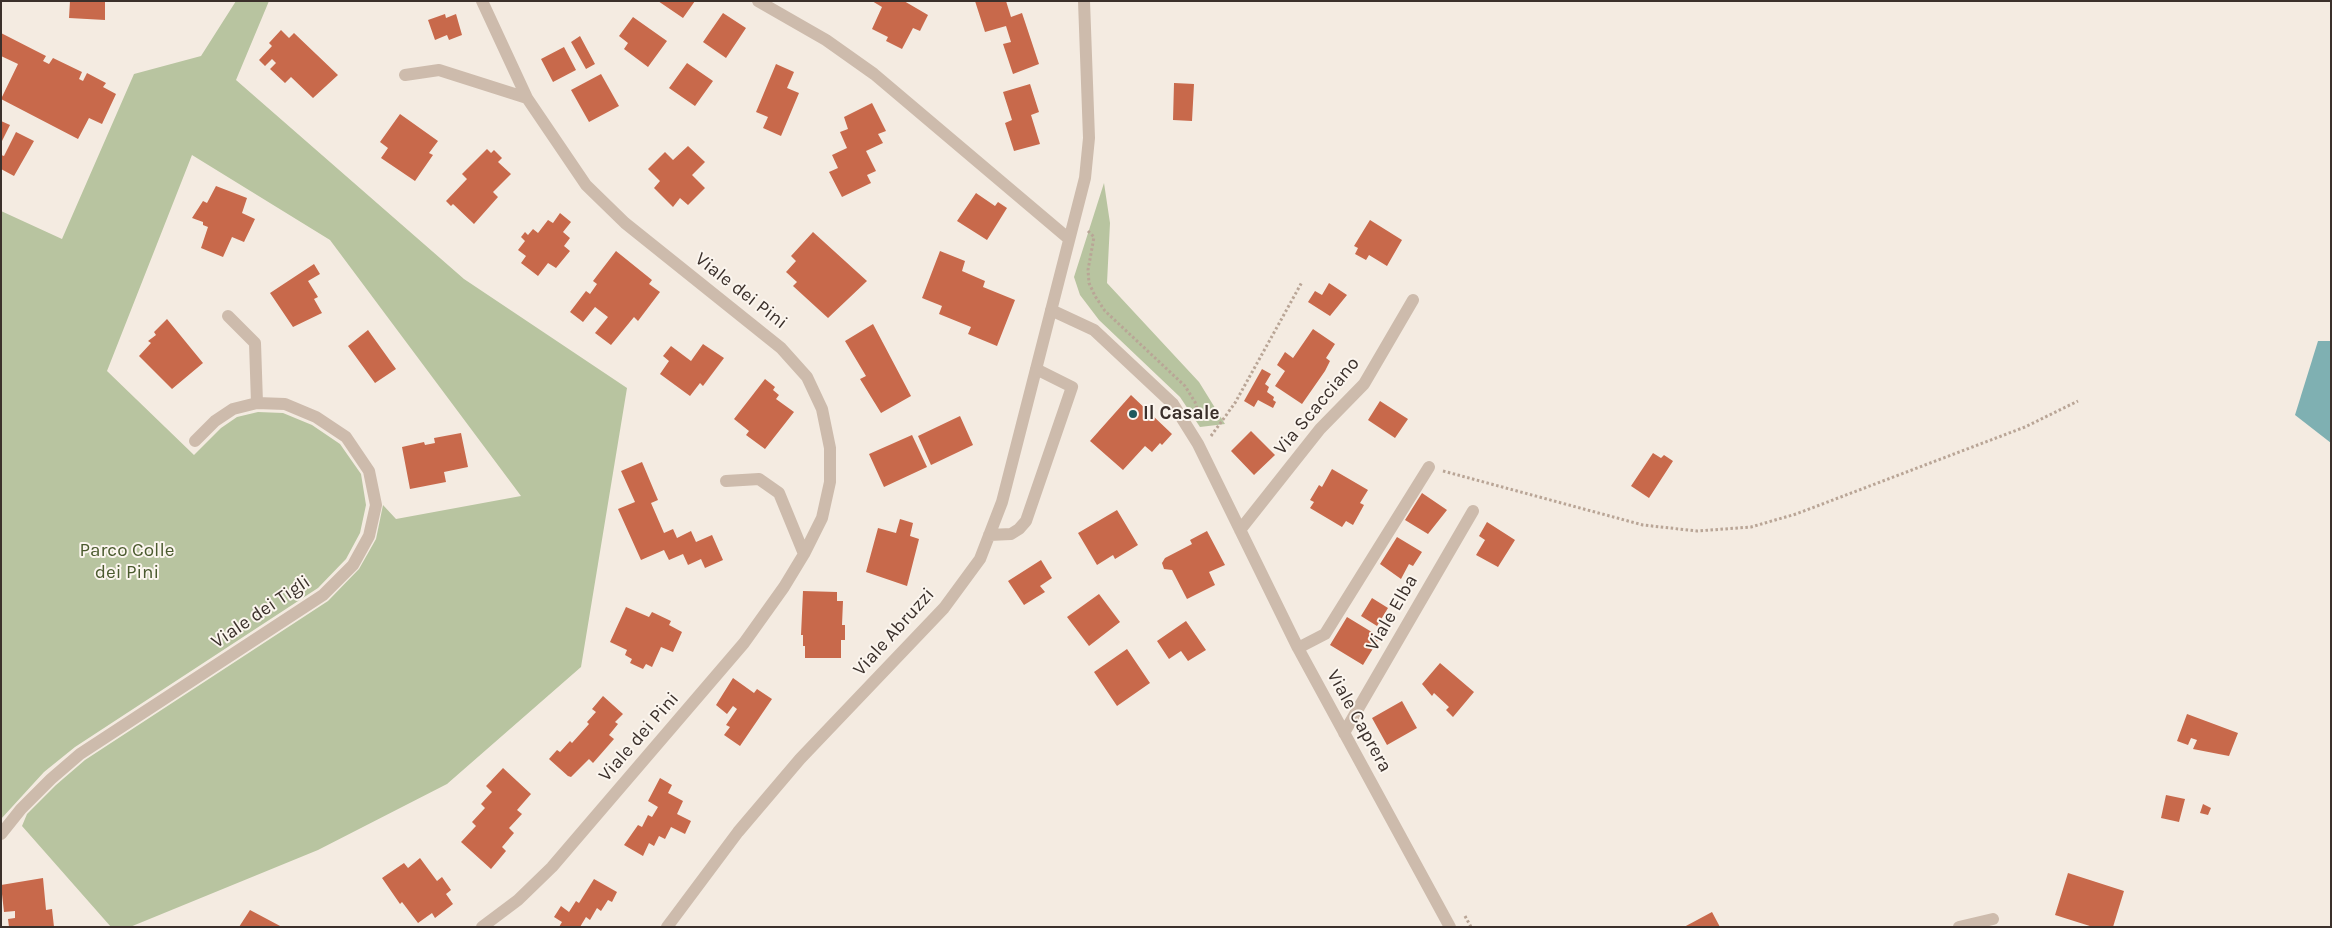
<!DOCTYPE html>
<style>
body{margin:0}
#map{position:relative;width:2332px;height:928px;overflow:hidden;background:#f4ebe1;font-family:Karla,sans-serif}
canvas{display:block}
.frame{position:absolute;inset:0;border:2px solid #3b302b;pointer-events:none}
</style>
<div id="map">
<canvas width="2332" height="928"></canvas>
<div class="frame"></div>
</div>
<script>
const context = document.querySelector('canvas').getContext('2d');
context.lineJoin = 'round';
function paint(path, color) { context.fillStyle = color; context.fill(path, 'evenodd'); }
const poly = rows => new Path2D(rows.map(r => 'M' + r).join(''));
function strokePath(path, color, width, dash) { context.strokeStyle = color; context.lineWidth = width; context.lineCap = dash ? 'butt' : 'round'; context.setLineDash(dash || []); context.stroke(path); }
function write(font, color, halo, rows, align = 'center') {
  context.font = font + ' Karla,sans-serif'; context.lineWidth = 4; context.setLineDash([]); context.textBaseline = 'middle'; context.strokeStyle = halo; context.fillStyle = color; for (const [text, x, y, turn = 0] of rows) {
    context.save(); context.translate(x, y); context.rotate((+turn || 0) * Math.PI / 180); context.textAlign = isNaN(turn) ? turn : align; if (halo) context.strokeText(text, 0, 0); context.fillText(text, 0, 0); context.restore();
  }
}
paint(poly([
 [236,1,269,1,236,80,464,279,627,388,581,667,447,784,318,850,130,927,111,927,22,826,27,814,56,785,85,760,328,601,359,569,376,539,383,505,396,519,521,496,330,240,192,155,107,371,194,455,221,428,237,417,258,412,283,413,312,425,340,444,361,474,366,505,360,533,346,559,318,588,75,747,44,772,1,819,1,211,62,239,134,74,201,56],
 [1104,183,1110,223,1107,283,1199,382,1225,424,1200,427,1180,397,1099,320,1080,295,1074,277]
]), '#b8c4a0');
paint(poly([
 [2318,341,2331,341,2331,443,2295,415]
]), '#7fb0b2');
paint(poly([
 [70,1,105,1,105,20,69,18],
 [658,1,695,1,683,18],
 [872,1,904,1,928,15,920,31,913,28,902,49,886,41,888,37,872,29,882,7],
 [975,1,1006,1,1011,17,1022,13,1039,64,1013,74,1003,44,1011,42,1006,26,985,32],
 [723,13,746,28,726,58,703,42],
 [445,14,446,18,456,14,462,35,449,40,447,35,435,40,428,20],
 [633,17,667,41,648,67,624,49,628,43,619,36],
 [281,30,289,38,294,33,338,75,313,98,291,77,285,83,270,69,276,63,272,59,265,66,259,60,272,46,269,43],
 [1,33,46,56,43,61,49,64,53,58,82,72,79,79,83,81,87,73,106,83,103,87,116,94,102,124,89,118,78,139,1,99,18,64,1,56],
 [580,36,595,64,586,69,571,42],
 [564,47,576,70,553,82,541,59],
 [687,63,713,81,695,106,669,88],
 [776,64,794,72,787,88,799,93,781,136,763,128,768,117,756,112],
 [601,74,619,106,589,122,571,90],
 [1174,83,1194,84,1192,121,1173,120],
 [1030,84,1039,112,1031,115,1040,144,1014,151,1005,123,1012,120,1003,92],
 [872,103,886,131,878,134,883,143,866,151,876,171,867,175,871,183,842,197,829,172,838,168,832,155,847,148,840,132,848,129,844,117],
 [400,114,438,141,429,153,433,155,415,181,381,158,388,148,380,142],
 [1,121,10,125,1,143],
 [16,132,34,141,14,176,1,169,1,155,4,156],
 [688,146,705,162,692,175,705,188,688,205,680,198,673,207,654,188,660,181,648,169,665,152,673,160],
 [487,149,491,153,494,150,502,158,498,162,511,174,493,192,498,197,474,224,453,204,451,206,446,201,467,179,462,174],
 [216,186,247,198,242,213,255,219,244,242,232,237,223,257,201,248,208,227,203,225,203,222,192,218,203,201,207,203],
 [976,193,995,206,998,202,1007,208,987,240,957,221],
 [560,213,571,222,563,232,570,238,564,246,570,251,556,268,548,263,538,276,521,263,526,256,518,250,525,241,521,237,525,232,528,235,533,229,538,233,548,220,553,223],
 [1370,220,1402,240,1387,266,1369,255,1366,260,1355,254,1358,248,1354,246],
 [813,232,867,281,828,318,793,286,797,282,786,272,796,261,791,256],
 [616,251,652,280,649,284,660,292,638,321,634,317,611,345,595,333,608,317,595,307,583,322,570,312,586,291,590,294,597,284,593,281],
 [940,251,965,261,962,271,985,281,983,287,1015,300,997,346,968,334,971,327,939,314,942,306,922,298],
 [314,264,320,274,308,281,318,297,314,299,322,313,293,327,270,293],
 [1329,283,1347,295,1330,316,1308,302,1315,291,1322,295],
 [167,319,203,363,172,389,139,356,151,343,148,341,156,335,154,332],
 [873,324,911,396,881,413,860,379,866,376,845,341],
 [1313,329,1335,344,1326,358,1330,361,1325,371,1302,404,1275,386,1285,371,1277,365,1285,352,1293,358],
 [368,330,396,369,375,383,348,346],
 [703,344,724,358,703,386,700,383,690,396,660,374,669,361,663,356,671,346,691,361],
 [1262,369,1271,374,1265,384,1269,387,1267,392,1274,397,1273,400,1276,402,1273,408,1258,400,1254,407,1244,401],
 [765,379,775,387,773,390,779,395,776,399,794,412,765,449,746,435,749,431,734,419],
 [1131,395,1172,434,1162,445,1160,443,1152,452,1145,446,1123,470,1090,441],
 [1380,401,1408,419,1395,438,1368,420],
 [960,416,973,445,931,465,918,436],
 [1251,431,1275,455,1254,475,1231,451],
 [461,433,468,467,444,472,446,482,410,489,402,447,424,442,425,445,435,443,434,438],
 [912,435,927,467,884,487,869,454],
 [1653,453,1661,458,1664,455,1673,461,1649,498,1631,486],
 [642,462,658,500,651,503,664,533,673,529,677,538,691,531,696,542,712,535,723,560,705,568,701,559,688,565,683,554,669,560,664,550,641,560,618,509,635,502,621,471],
 [1332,469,1368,490,1360,503,1364,505,1353,525,1346,521,1342,527,1310,508,1314,502,1310,500,1319,485,1322,487],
 [1422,493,1447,510,1428,534,1405,520],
 [1117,510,1138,545,1115,559,1113,555,1097,565,1078,533],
 [900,519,913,523,910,536,919,539,907,586,866,572,878,528,896,533],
 [1487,522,1515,540,1498,567,1476,555,1485,540,1479,536],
 [1207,531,1225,565,1209,572,1215,585,1187,599,1172,570,1164,569,1162,563,1165,558,1192,544,1190,540],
 [1397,537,1422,552,1413,566,1409,564,1401,579,1380,564],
 [1041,560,1052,578,1040,586,1045,592,1024,605,1008,581],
 [803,591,837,592,837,601,843,601,842,625,845,625,845,640,841,640,841,658,805,658,805,646,803,646,803,635,801,635],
 [1099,594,1120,622,1089,646,1067,617],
 [1372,598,1388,608,1377,626,1361,616],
 [626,607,649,617,652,612,671,621,669,625,682,632,673,652,661,647,652,667,646,664,643,669,630,663,632,659,625,655,627,650,610,642],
 [1347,617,1380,637,1363,665,1330,645],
 [1186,621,1206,650,1188,661,1181,651,1169,659,1157,641],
 [1127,649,1150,683,1117,706,1094,672],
 [1440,663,1474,692,1453,717,1446,710,1449,707,1434,693,1432,696,1422,684],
 [733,678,754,693,757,689,772,699,740,746,724,735,730,727,726,725,737,709,733,706,727,714,716,705],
 [603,696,623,714,615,722,618,724,609,735,614,739,593,763,589,759,571,777,568,776,549,759,557,750,560,752,570,741,572,743,589,724,587,722,596,712,592,709],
 [1402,701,1417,728,1387,745,1372,718],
 [2187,714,2238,733,2229,756,2193,749,2197,740,2191,738,2188,745,2177,741],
 [503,768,531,794,517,810,522,814,509,828,514,833,502,847,506,851,491,869,461,842,476,826,472,822,485,808,481,804,492,792,486,786],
 [660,778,672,785,668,793,683,801,677,814,691,821,685,834,671,827,665,839,659,836,654,846,649,843,643,856,624,845,638,825,642,827,648,815,652,817,658,807,648,801],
 [2166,795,2185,799,2179,822,2161,818],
 [2203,804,2211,808,2208,815,2200,813],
 [420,858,437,881,442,877,451,890,446,894,453,904,435,918,432,913,418,923,402,902,400,904,382,878,404,863,408,868],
 [2068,873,2124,891,2113,927,2093,927,2055,915],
 [43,878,46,910,52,909,54,927,9,927,8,919,15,918,15,911,4,912,1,885],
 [594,879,617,892,612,902,608,900,601,911,597,908,590,920,586,917,580,927,559,927,562,922,554,917,561,906,569,912,576,901,579,903],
 [250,910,282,927,239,927],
 [1712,912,1720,927,1684,927]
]), '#c8694b');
strokePath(poly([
 [1088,231,1094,237,1088,270,1089,283,1095,296,1105,311,1185,386,1195,402,1198,412],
 [1211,436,1235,403,1302,282],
 [1443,471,1643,525,1697,531,1751,527,1796,514,2025,427,2078,401],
 [1465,916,1471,927]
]), '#b9a596', 3, [2.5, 2.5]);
strokePath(poly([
 [758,1,826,40,874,74,1069,239],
 [405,75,439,70,527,98],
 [1051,310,1094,330,1173,404,1198,444,1298,648,1450,927],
 [228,316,255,343,257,403],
 [726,481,759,479,779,493,804,554],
 [1240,530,1320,429,1364,384,1413,300],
 [989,535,1011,534,1019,529,1026,521,1072,387,1036,369],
 [1298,648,1325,634,1429,467],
 [1344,733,1473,511],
 [1,834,21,809,51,779,80,754,323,595,353,565,369,536,376,505,369,471,346,437,316,417,285,404,257,403,233,409,215,421,195,441],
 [482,927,518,900,552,867,744,643,784,587,804,554,822,518,830,482,830,448,822,409,807,377,781,348,625,223,586,185,527,98,482,1],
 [667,927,738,832,800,759,944,608,980,559,1002,502,1085,178,1089,138,1084,1],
 [1959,927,1993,919]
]), '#cdbbac', 12);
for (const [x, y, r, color] of [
 [1133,414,5,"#1f5a5e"]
]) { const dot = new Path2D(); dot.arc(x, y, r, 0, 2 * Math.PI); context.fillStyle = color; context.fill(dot); strokePath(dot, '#fbf5ee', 2); }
write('19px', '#3b302b', '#fbf5ee', [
 ["Viale dei Pini",741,291,38],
 ["Via Scacciano",1317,406,-50],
 ["Viale dei Tigli",261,612,-34],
 ["Viale Elba",1392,613,-60],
 ["Viale Abruzzi",894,632,-48],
 ["Viale Caprera",1359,721,61],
 ["Viale dei Pini",639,737,-49]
]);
write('bold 19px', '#3b302b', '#fbf5ee', [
 ["Il Casale",1143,414]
], 'left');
write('19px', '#4a5a2e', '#fbf5ee', [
 ["Parco Colle",127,551],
 ["dei Pini",127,573]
]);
</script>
